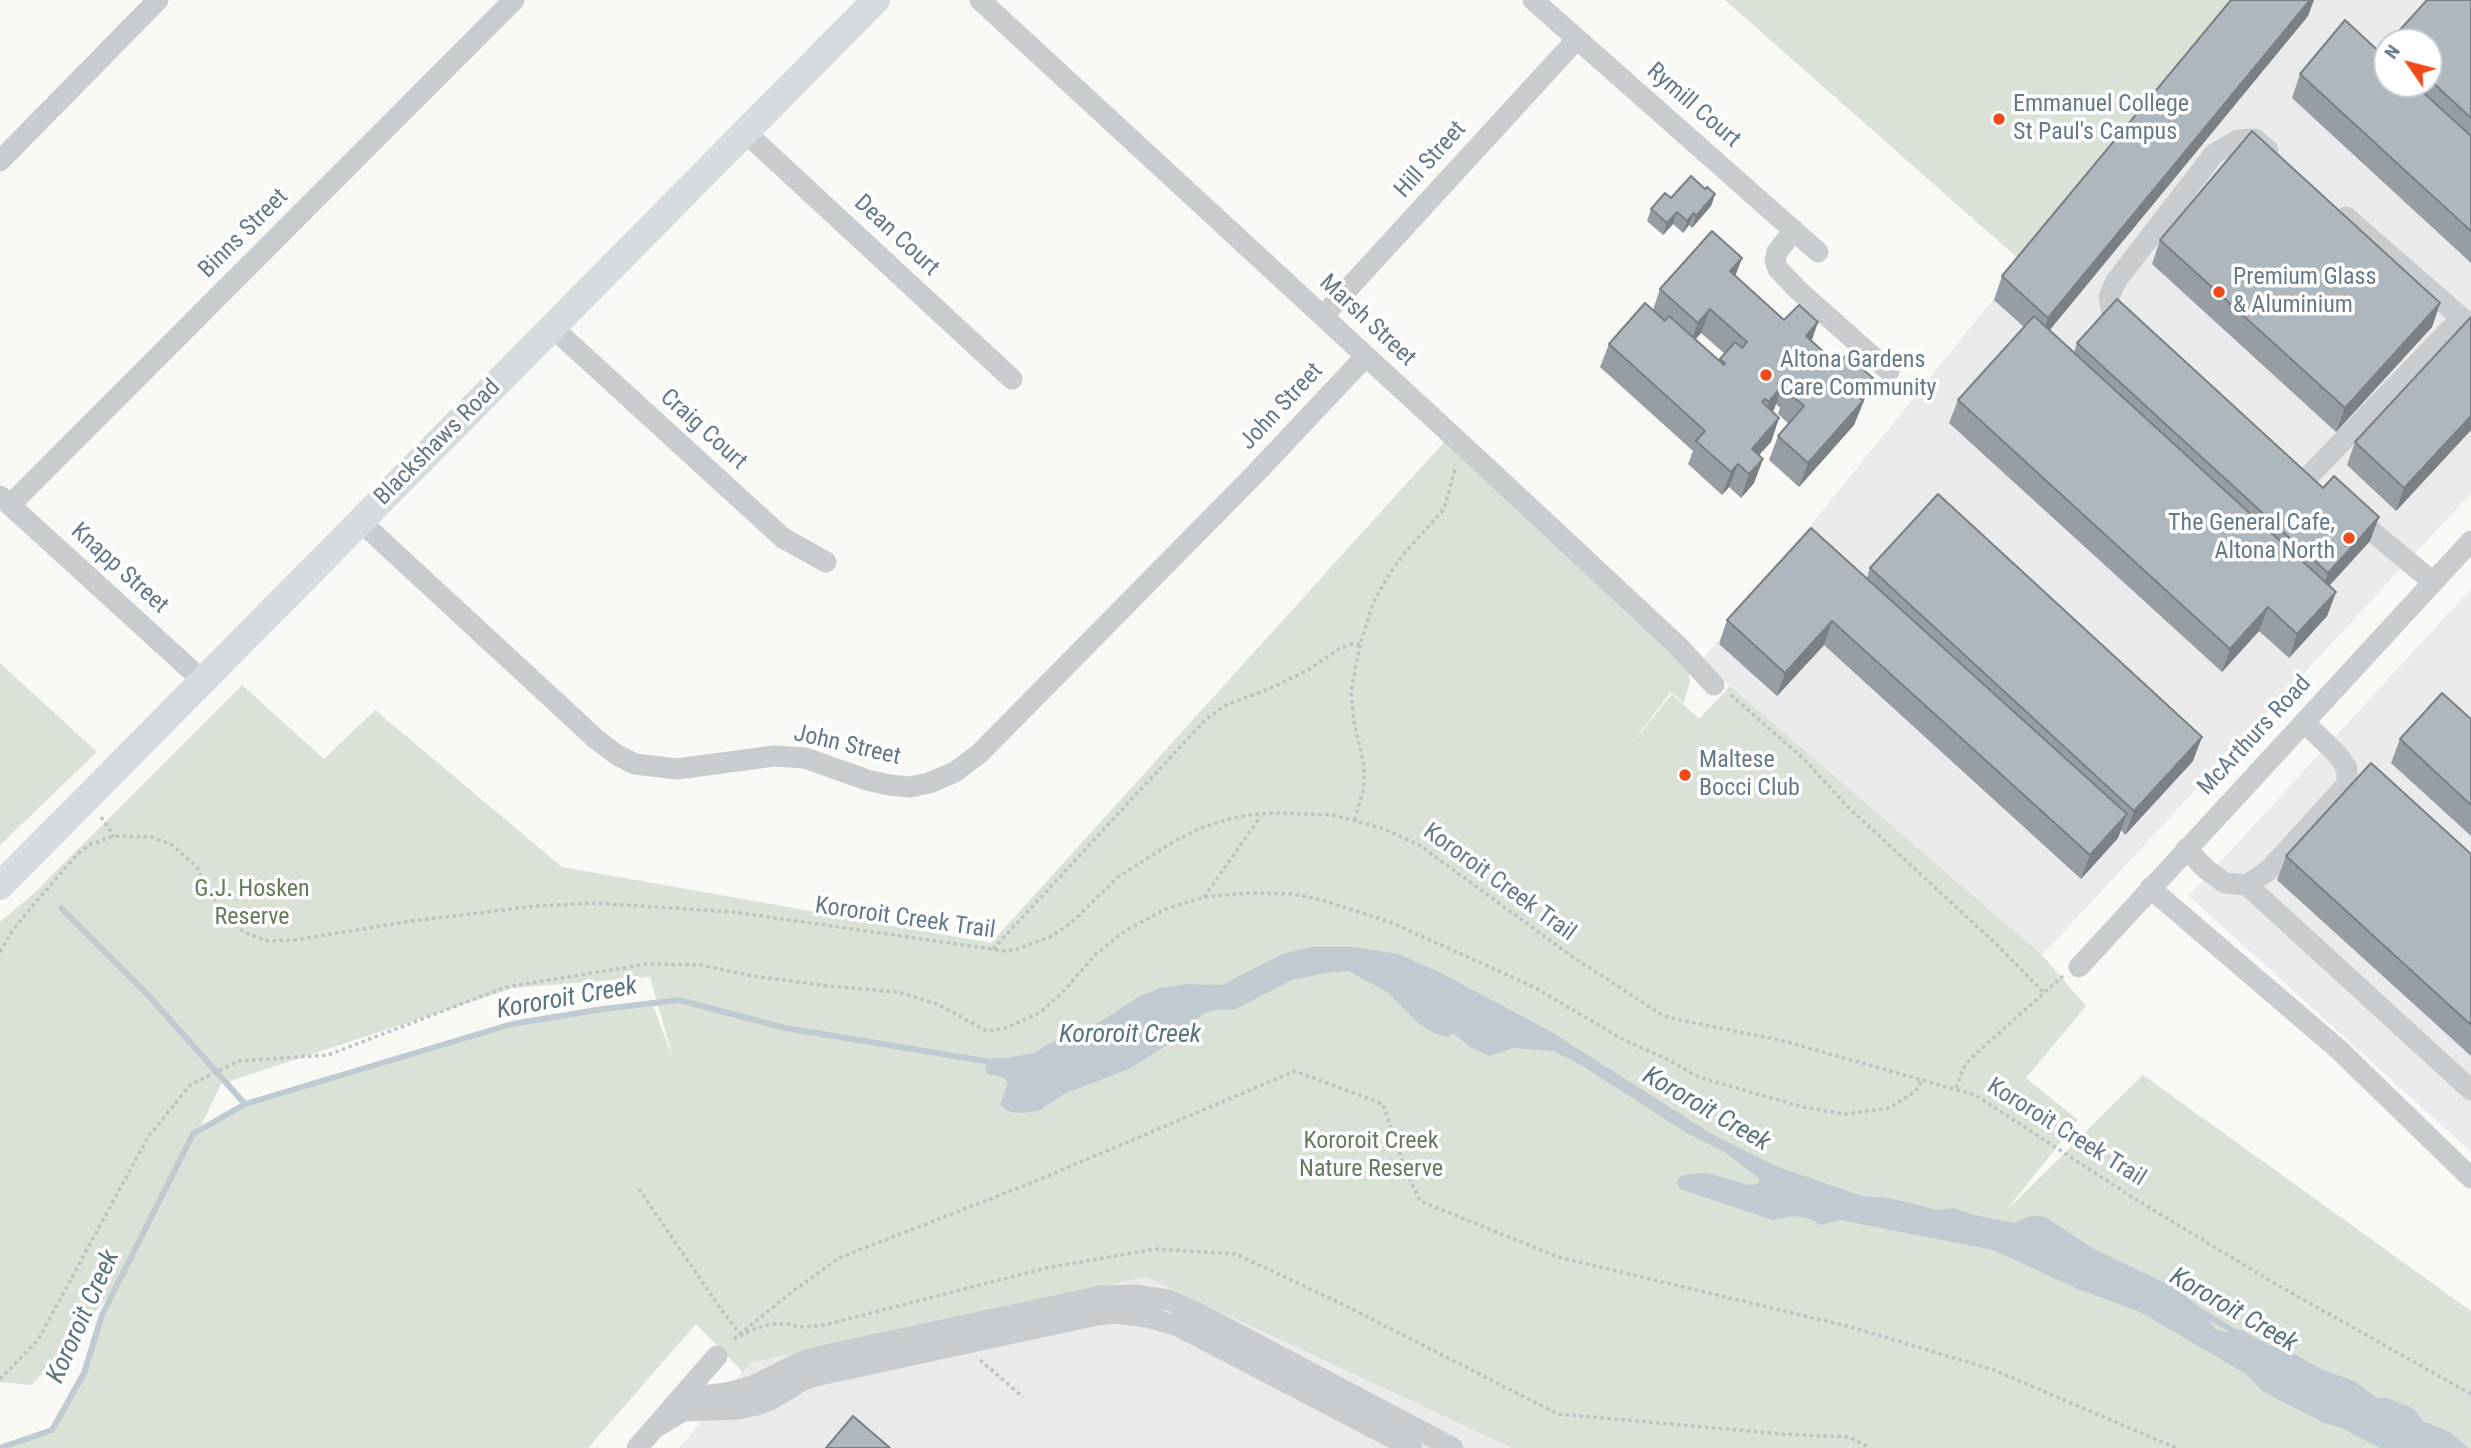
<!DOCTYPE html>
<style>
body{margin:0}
#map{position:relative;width:2471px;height:1448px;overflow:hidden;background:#f8f8f5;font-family:"Roboto Condensed",sans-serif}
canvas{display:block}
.north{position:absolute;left:2373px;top:28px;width:70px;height:70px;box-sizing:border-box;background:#fff;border:2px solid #c1c9d0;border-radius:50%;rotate:305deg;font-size:19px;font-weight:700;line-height:28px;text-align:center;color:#657989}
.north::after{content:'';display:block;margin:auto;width:24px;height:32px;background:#f14a1c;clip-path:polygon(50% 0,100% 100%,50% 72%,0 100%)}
</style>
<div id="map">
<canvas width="2471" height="1448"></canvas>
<div class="north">N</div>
</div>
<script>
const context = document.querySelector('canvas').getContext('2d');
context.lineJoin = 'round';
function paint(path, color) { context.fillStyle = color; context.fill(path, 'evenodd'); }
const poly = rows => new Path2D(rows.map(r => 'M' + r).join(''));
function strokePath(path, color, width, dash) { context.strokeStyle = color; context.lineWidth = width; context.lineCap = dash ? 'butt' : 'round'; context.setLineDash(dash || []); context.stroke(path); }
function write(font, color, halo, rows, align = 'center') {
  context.font = font + ' "Roboto Condensed",sans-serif'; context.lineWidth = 7; context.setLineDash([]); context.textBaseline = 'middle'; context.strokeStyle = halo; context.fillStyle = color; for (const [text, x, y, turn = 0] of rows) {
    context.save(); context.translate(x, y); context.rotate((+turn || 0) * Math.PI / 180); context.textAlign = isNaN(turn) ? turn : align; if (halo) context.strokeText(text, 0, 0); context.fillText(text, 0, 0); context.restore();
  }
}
paint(poly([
 [1725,0,2471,0,2471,493,2042,955,1701,661,2047,233,2021,261],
 [2387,42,2429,42,2429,84,2387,84],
 [2471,589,2471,1152,2189,896],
 [1146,1277,1512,1448,679,1448,750,1363]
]), '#e9eae9');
paint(poly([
 [1725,0,2236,0,2021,261],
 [1445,441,1687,665,1690,681,1684,703,1671,692,1625,752,1672,694,1699,719,1730,686,2042,955,2086,1006,2026,1078,2078,1120,2006,1211,2143,1075,2471,1311,2471,1448,1512,1448,1146,1277,750,1363,743,1372,696,1324,588,1448,0,1448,52,1430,84,1373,102,1315,116,1288,32,1385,0,1382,0,922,31,896,242,685,324,759,375,710,562,867,991,943],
 [650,977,673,1058,652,1003,603,1009,512,1024,245,1104,199,1130,221,1084,513,988],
 [0,663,97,752,0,845]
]), '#dae1d6');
paint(poly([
 [1312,947,1354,947,1398,954,1439,972,1550,1031,1710,1133,1775,1166,1862,1196,1889,1198,1938,1210,1954,1208,1974,1215,2014,1223,2031,1216,2045,1217,2094,1249,2173,1287,2200,1307,2215,1329,2225,1332,2241,1330,2269,1345,2288,1350,2321,1369,2354,1381,2377,1398,2388,1398,2414,1409,2423,1421,2450,1432,2468,1448,2380,1448,2342,1428,2324,1423,2262,1391,2246,1374,2140,1312,2078,1289,1993,1250,1840,1220,1821,1225,1808,1218,1793,1216,1772,1220,1680,1189,1677,1181,1681,1176,1689,1174,1707,1173,1749,1185,1758,1184,1760,1179,1723,1151,1685,1132,1581,1065,1553,1051,1513,1048,1490,1056,1470,1047,1453,1033,1447,1037,1434,1033,1418,1023,1387,992,1349,971,1324,973,1292,980,1234,1010,1220,1009,1204,1013,1173,1041,1131,1068,1064,1094,1038,1111,1023,1113,1010,1112,1000,1105,1008,1082,1001,1076,987,1074,985,1068,994,1058,1007,1058,1034,1053,1052,1042,1090,1028,1140,996,1160,988,1188,984,1222,985,1282,954]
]), '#bfcbd0');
strokePath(poly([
 [61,908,148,995,245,1104],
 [2198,1310,2240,1335],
 [0,1448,52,1430,84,1373,102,1315,193,1134,245,1104,512,1024,603,1009,679,1000,785,1028,997,1063]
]), '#bfcbd0', 6);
strokePath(poly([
 [1731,695,1804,759,1849,808,1996,944,2044,993],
 [101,817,114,836],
 [1355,820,1364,787,1364,765,1354,722,1351,692,1360,645],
 [1204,897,1261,816],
 [993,949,1205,720,1226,705,1271,688,1308,670,1339,649,1352,644,1360,645,1373,603,1387,578,1402,556,1444,509,1456,466],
 [0,952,13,930,34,904,76,856,89,845,114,836,152,837,172,845,197,867,205,885,227,919,244,932,267,941,294,940,412,921,536,906,595,903,734,912,1005,951,1017,949,1052,936,1071,923,1118,877,1173,842,1201,828,1229,819,1249,815,1278,813,1333,815,1382,828,1419,845,1573,957,1662,1015,1680,1020,1784,1041,1975,1095,2132,1197,2274,1283,2471,1394],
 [1956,1088,1964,1067,1971,1058,2063,976],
 [639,1189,720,1308,740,1334],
 [740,1336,754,1329,772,1324,789,1324,799,1327,820,1326,1046,1268,1155,1249,1236,1254,1346,1306,1558,1414,1782,1434,1849,1437,1870,1448],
 [734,1339,793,1291,839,1258,1031,1183,1295,1071,1383,1104,1406,1172,1420,1201,1558,1257,1851,1327,1994,1370,2176,1448],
 [980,1360,1023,1397],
 [0,1379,38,1340,148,1137,190,1085,238,1061,328,1055,506,987,647,964,701,965,753,976,829,986,898,992,937,1004,987,1031,1006,1028,1041,1012,1062,993,1095,955,1125,931,1166,909,1204,897,1248,893,1291,894,1322,900,1390,922,1439,944,1534,987,1624,1040,1669,1060,1698,1077,1803,1107,1846,1114,1889,1108,1916,1091,1922,1080]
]), '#bfc2c4', 3.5, [3.5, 3.5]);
strokePath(poly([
 [980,0,1470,452,1677,645,1714,685],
 [1533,0,1818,252],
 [745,132,1012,379],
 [0,161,158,0],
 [2346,217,2471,326],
 [1794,230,1777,252,1775,261,1778,269,1798,290,1889,371],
 [1323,316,1577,39],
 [552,327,783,538,826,562],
 [2123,327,2113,319,2109,297,2116,281,2214,154,2238,140,2255,139,2268,150],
 [2307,478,2461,318],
 [0,496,203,681],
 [10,505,514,0],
 [2351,514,2433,582],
 [360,521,596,739,617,755,635,764,677,769,774,756,805,758,867,780,889,785,910,787,929,783,955,772,980,753,1256,473,1366,356],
 [2186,849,2207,870,2225,883,2247,885,2269,870,2347,784,2347,768,2337,754,2304,722],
 [2247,885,2471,1090],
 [2150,888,2337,1048,2471,1178],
 [2079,967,2471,541],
 [672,1407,692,1397,727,1393,753,1386,801,1362,817,1357,1101,1296,1133,1295,1169,1300,1194,1311,1453,1448],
 [653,1429,683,1411,737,1409,757,1405,772,1399,803,1380,815,1376,1097,1315,1116,1313,1147,1317,1178,1326,1412,1448],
 [637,1448,717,1356]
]), '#c8cccf', 21);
strokePath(poly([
 [0,886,876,0]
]), '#d6dbdf', 28);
paint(poly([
 [2471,0,2471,263,2292,98,2300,74,2383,56,2387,46,2387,84,2429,84,2429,42],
 [2308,16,2049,330,2074,352,2077,343,2370,541,2329,586,2336,592,2327,616,2289,658,2259,631,2222,672,1949,423,1958,400,2024,327,1994,300,2002,276],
 [1705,189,1715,194,1711,206,1692,228,1689,225,1683,233,1673,224,1663,235,1647,221,1651,209,1671,198],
 [2160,240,2440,303,2432,327,2336,432,2152,264],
 [1742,258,1735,276,1784,320,1811,341,1838,365,1873,378,1854,425,1799,487,1769,460,1778,436,1789,424,1778,414,1780,408,1776,404,1772,412,1779,418,1771,442,1759,455,1763,459,1754,483,1741,498,1729,487,1722,495,1688,464,1693,451,1600,367,1609,344,1653,310,1660,289],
 [1701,333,1725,354,1719,361,1696,339],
 [2471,317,2471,430,2396,511,2347,465,2355,442],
 [1870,568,2193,761,2125,835,2121,830,2118,838,2081,879,1824,645,1777,696,1719,644,1727,620,1867,578],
 [2471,719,2471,836,2391,763,2400,739],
 [2471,854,2471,1056,2277,880,2286,856]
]), '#969da3');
paint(poly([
 [2310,0,2314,0,2308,16,2040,342,2048,318],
 [1715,194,1711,206,1692,228,1696,216],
 [1677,212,1673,224,1663,235,1667,223],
 [1694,213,1689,225,1683,233,1687,221],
 [1742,258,1733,282,1730,271],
 [2440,303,2432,327,2336,432,2345,408],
 [1710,309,1701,333,1689,346,1698,323],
 [1818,322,1810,346,1806,336],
 [1873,378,1854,425,1799,487,1808,463,1857,396],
 [1782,379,1777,392,1782,386,1774,410,1760,426,1769,402,1778,383],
 [2471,416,2471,430,2396,511,2404,488],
 [1779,418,1771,442,1745,470,1752,449],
 [1763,459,1754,483,1741,498,1749,474],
 [1738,464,1729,487,1722,495,1731,472],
 [2379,517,2370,541,2319,597,2328,573],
 [2336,592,2327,616,2289,658,2297,634],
 [2268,607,2259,631,2222,672,2230,649],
 [1832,621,1824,645,1777,696,1785,673],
 [2202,737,2193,761,2125,835,2134,811],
 [2127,814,2118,838,2081,879,2090,855]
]), '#7a8084');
const building = poly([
 [2231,0,2310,0,2048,318,2002,276,2231,0],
 [2427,0,2471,0,2471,118,2429,79,2429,42,2389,42,2427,0],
 [2345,20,2387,59,2387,84,2414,84,2471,136,2471,231,2300,74,2345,20],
 [2252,131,2440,303,2345,408,2160,240,2252,131],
 [1691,176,1705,189,1707,187,1715,194,1696,216,1694,213,1687,221,1677,212,1667,223,1651,209,1665,193,1671,198,1691,176],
 [1712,231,1742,258,1730,271,1784,320,1799,305,1818,322,1806,336,1838,365,1846,355,1873,378,1857,396,1863,401,1808,463,1778,436,1804,406,1786,390,1790,386,1782,379,1778,383,1782,386,1769,402,1765,399,1762,402,1779,418,1752,449,1763,459,1749,474,1738,464,1731,472,1696,441,1705,431,1609,344,1645,303,1665,321,1669,316,1724,365,1725,363,1720,359,1735,342,1742,348,1747,342,1710,309,1698,323,1660,289,1712,231],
 [2117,299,2323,488,2334,476,2379,517,2328,573,2077,343,2117,299],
 [2034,316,2336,592,2297,634,2268,607,2230,649,1958,400,2034,316],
 [2471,317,2471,416,2404,488,2355,442,2471,317],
 [1938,494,2202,737,2134,811,1870,568,1938,494],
 [1811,528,2127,814,2090,855,1832,621,1785,673,1727,620,1811,528],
 [2442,693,2471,719,2471,805,2400,739,2442,693],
 [2371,763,2471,854,2471,1025,2286,856,2371,763],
 [853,1416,890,1448,826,1448,853,1416]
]);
paint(building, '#aeb7bd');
strokePath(building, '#7a8084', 2);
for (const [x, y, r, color] of [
 [1999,119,7,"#f14a1c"],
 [2219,292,7,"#f14a1c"],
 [1766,375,7,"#f14a1c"],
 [2349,538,7,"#f14a1c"],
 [1685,775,7,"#f14a1c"]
]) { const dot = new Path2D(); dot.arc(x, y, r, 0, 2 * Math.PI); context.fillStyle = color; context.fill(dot); strokePath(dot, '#fff', 2.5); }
write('24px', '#657989', '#fff', [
 ["Emmanuel College",2013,105],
 ["St Paul's Campus",2013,133],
 ["Premium Glass",2233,278],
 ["& Aluminium",2233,306],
 ["Altona Gardens",1780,361],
 ["Care Community",1780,389],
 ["The General Cafe,",2335,524,"right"],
 ["Altona North",2335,552,"right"],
 ["Maltese",1699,761],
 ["Bocci Club",1699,789]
], 'left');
write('24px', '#657989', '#fff', [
 ["Rymill Court",1693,106,41],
 ["Hill Street",1431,160,-48],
 ["Binns Street",244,234,-45],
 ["Dean Court",896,236,43],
 ["Marsh Street",1367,321,43],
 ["John Street",1282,407,-47],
 ["Craig Court",703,430,42],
 ["Blackshaws Road",438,443,-45],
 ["Knapp Street",119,569,42],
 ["McArthurs Road",2255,736,-47],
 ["John Street",847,746,13],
 ["Kororoit Creek Trail",1499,883,36],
 ["Kororoit Creek Trail",905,919,8],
 ["Kororoit Creek Trail",2066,1133,32]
]);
write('24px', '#667a60', '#fff', [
 ["G.J. Hosken",252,890],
 ["Reserve",252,918],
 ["Kororoit Creek",1371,1142],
 ["Nature Reserve",1371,1170]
]);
write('italic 26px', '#5c757d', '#fff', [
 ["Kororoit Creek",567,999,-10],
 ["Kororoit Creek",1130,1035],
 ["Kororoit Creek",1706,1110,30],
 ["Kororoit Creek",2233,1311,30],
 ["Kororoit Creek",84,1317,-66]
]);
</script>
